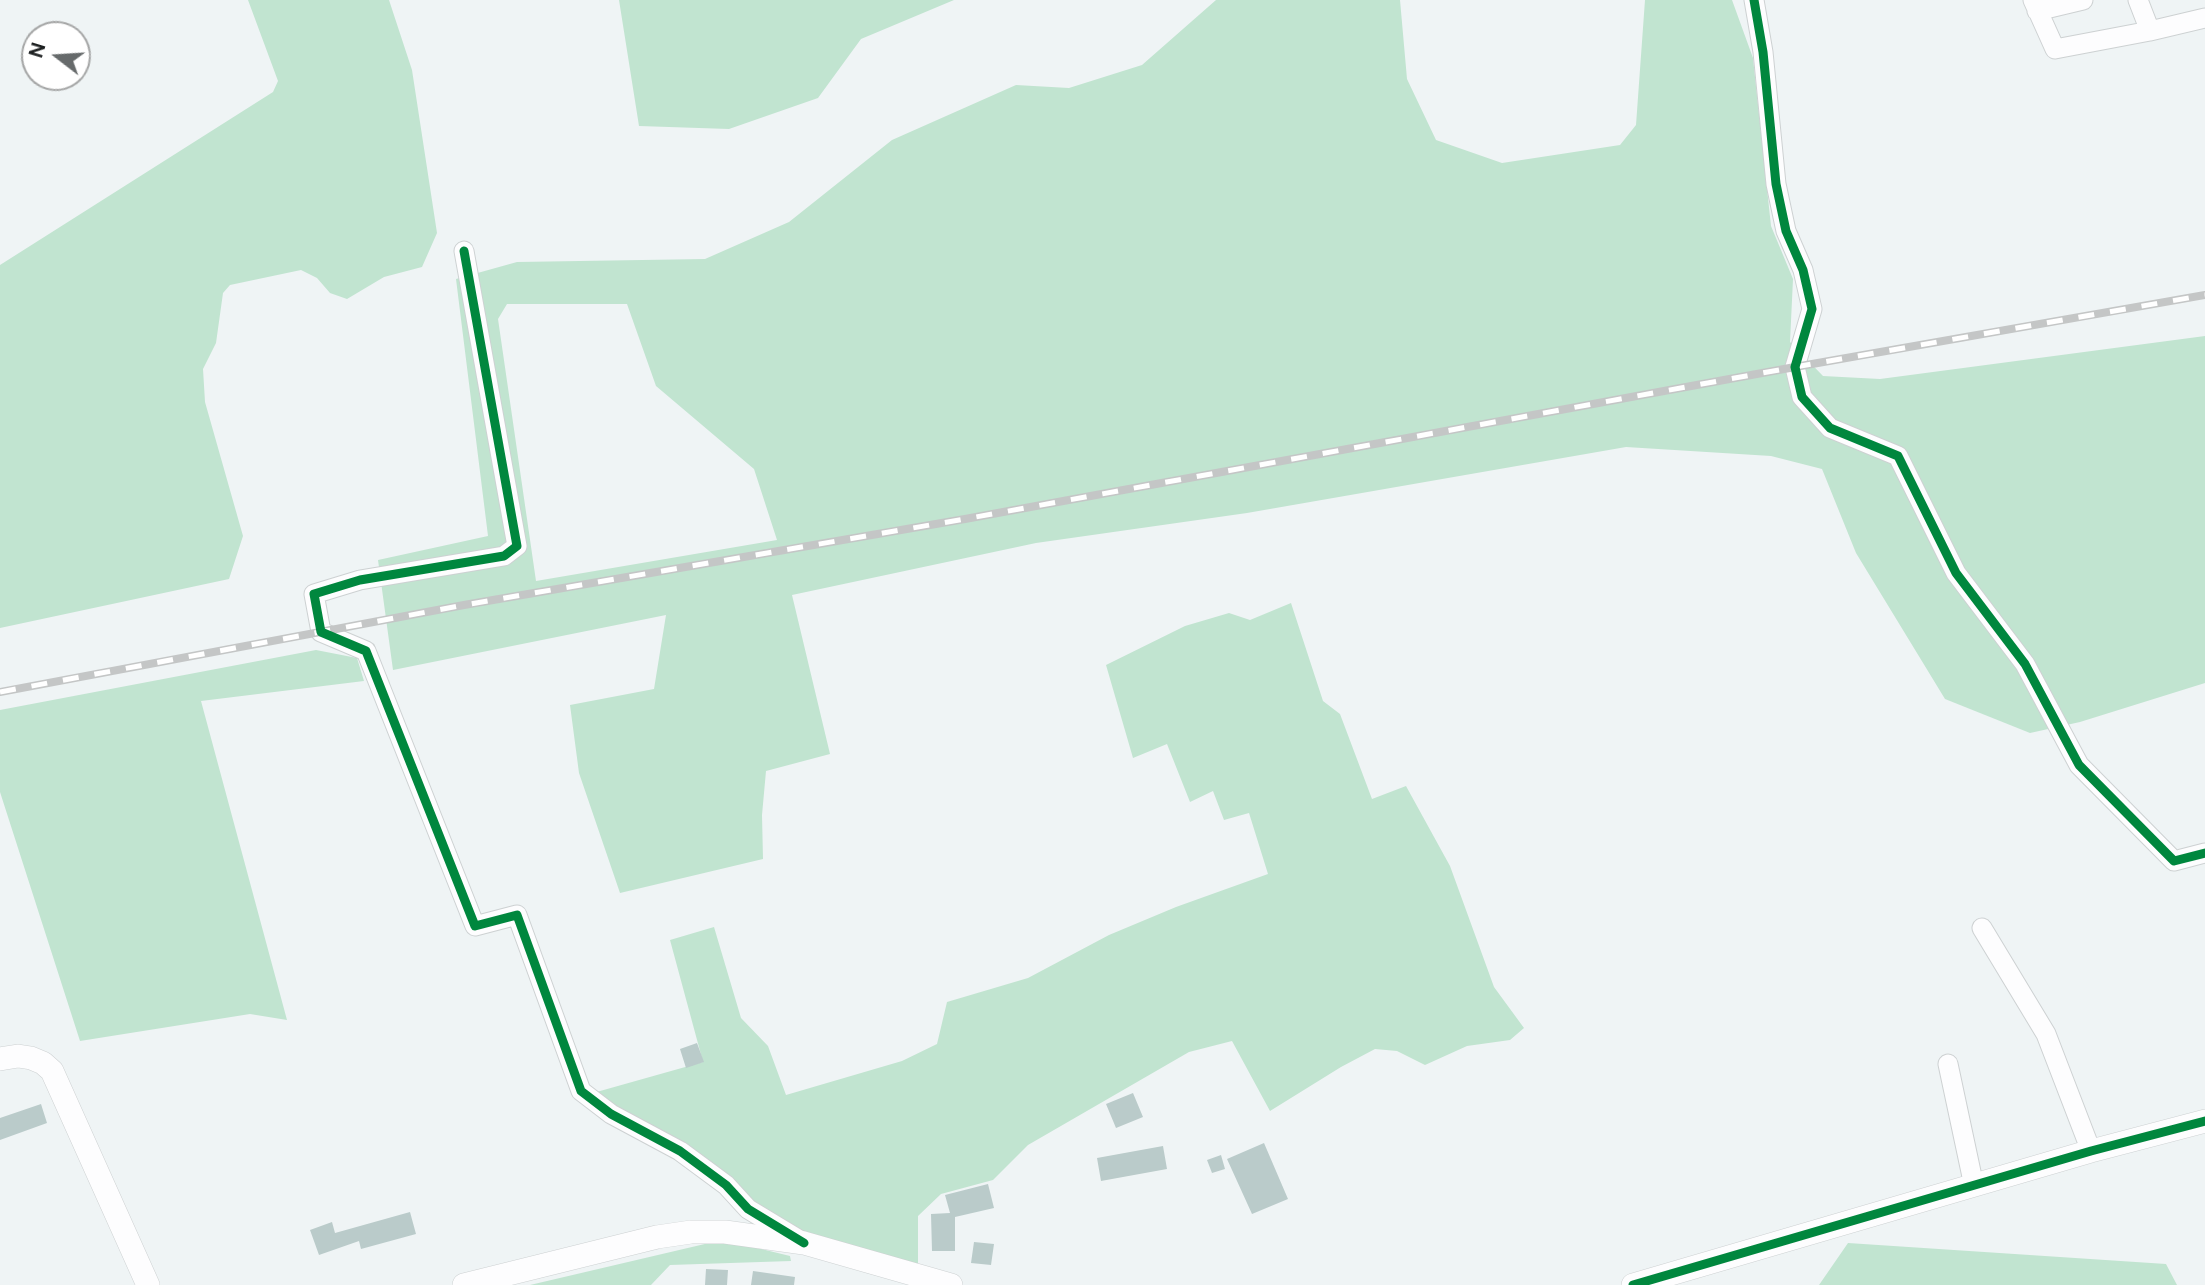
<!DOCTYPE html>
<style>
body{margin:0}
#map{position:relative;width:2205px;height:1285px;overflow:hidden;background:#eff4f5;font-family:Figtree,sans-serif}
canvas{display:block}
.north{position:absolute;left:21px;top:21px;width:70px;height:70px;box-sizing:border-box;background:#fff;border:2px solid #a5a6a6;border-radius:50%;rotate:287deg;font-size:19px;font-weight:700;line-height:28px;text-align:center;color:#1d2021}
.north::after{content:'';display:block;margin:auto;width:24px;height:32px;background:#666a6b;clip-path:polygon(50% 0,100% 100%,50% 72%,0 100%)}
</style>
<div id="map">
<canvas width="2205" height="1285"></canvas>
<div class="north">N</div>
</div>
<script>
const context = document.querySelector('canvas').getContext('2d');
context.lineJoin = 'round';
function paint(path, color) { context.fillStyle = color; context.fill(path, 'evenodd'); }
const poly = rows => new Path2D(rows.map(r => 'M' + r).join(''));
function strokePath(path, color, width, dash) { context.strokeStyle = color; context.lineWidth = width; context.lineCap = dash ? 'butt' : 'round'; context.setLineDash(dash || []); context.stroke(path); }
paint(poly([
 [248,0,389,0,412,70,437,233,422,267,384,277,347,299,330,293,317,278,301,270,230,285,223,293,216,343,203,369,205,402,243,536,229,579,0,628,0,265,273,92,278,81],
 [619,0,954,0,861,39,818,98,729,129,639,126],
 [1216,0,1400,0,1407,79,1436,140,1502,163,1620,145,1636,125,1645,0,1732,0,1753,58,1771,226,1793,279,1790,342,1823,376,1880,379,2205,336,2205,683,2080,722,2030,733,1945,699,1856,553,1822,469,1771,456,1626,447,1247,513,1036,543,792,595,830,754,766,771,762,815,763,859,620,893,579,773,570,705,654,689,666,615,393,670,378,560,488,536,456,279,517,262,705,259,789,222,892,140,1016,85,1069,88,1142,65],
 [507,304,627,304,656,386,754,469,777,540,536,581,498,319],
 [1291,603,1323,701,1340,714,1372,799,1406,786,1450,866,1494,987,1524,1028,1510,1040,1467,1046,1425,1065,1397,1051,1375,1049,1341,1067,1270,1111,1232,1041,1189,1052,1028,1145,993,1180,941,1194,918,1216,918,1267,810,1237,751,1201,593,1093,703,1062,670,940,714,927,741,1018,768,1046,786,1095,902,1061,937,1044,947,1002,1028,978,1109,935,1176,907,1268,874,1249,813,1224,820,1213,791,1190,802,1167,744,1133,758,1106,665,1185,626,1229,613,1250,620],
 [316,650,357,658,364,681,201,701,287,1020,250,1014,80,1041,0,792,0,710],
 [709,1243,745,1245,790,1256,791,1261,670,1265,651,1285,530,1285],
 [1848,1243,2166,1264,2177,1285,1819,1285]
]), '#c1e4d0');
paint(poly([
 [697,1043,704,1062,686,1068,680,1049],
 [1133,1093,1143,1117,1116,1128,1106,1104],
 [41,1104,47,1123,0,1140,0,1118],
 [1264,1143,1288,1199,1252,1214,1227,1159],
 [1163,1146,1167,1169,1101,1181,1097,1158],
 [1221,1155,1225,1169,1212,1173,1207,1160],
 [988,1184,994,1208,955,1217,955,1251,932,1251,931,1214,950,1213,945,1195],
 [410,1212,416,1234,361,1249,359,1241,319,1255,310,1230,332,1222,335,1233],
 [974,1242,994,1244,991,1265,971,1263],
 [706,1269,728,1270,727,1285,705,1285],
 [753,1271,795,1277,794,1285,751,1285]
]), '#bacbca');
const minor = poly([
 [1754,0,1763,52,1776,184,1786,231,1803,270,1812,309,1795,367,1802,397,1830,428,1898,456,1956,573,2025,664,2079,765,2174,861,2205,853],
 [2033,0,2055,49,2150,31],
 [2138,0,2150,31,2205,18],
 [2037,11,2083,0],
 [464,251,517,546,504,556,360,580,314,594,321,632,366,651,475,926,517,915,581,1091,611,1114,680,1151,726,1185,748,1209,801,1241],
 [1982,928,2046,1034,2091,1151],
 [1948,1064,1974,1186]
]);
const tertiary = poly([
 [0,1059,18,1056,31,1058,43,1063,52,1071,148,1285],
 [464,1285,657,1237,691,1232,725,1232,804,1243,951,1285],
 [1633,1285,2091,1151,2205,1121]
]);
strokePath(minor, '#cdd1d2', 21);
strokePath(tertiary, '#cdd1d2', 24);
strokePath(minor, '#fdfdfe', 19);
strokePath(tertiary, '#fdfdfe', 23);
const rail = poly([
 [0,692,464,605,965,519,1795,367,2205,295]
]);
strokePath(rail, '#c4c6c6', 8);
strokePath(rail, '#fff', 5, [16]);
strokePath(poly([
 [1754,0,1763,52,1776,184,1786,231,1803,270,1812,309,1795,367,1802,397,1830,428,1898,456,1956,573,2025,664,2079,765,2174,861,2205,853],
 [464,251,517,546,504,556,360,580,314,594,321,632,366,651,475,926,517,915,581,1091,611,1114,680,1151,726,1185,748,1209,804,1243],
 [1633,1285,2091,1151,2205,1121]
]), '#00873e', 9);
</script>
